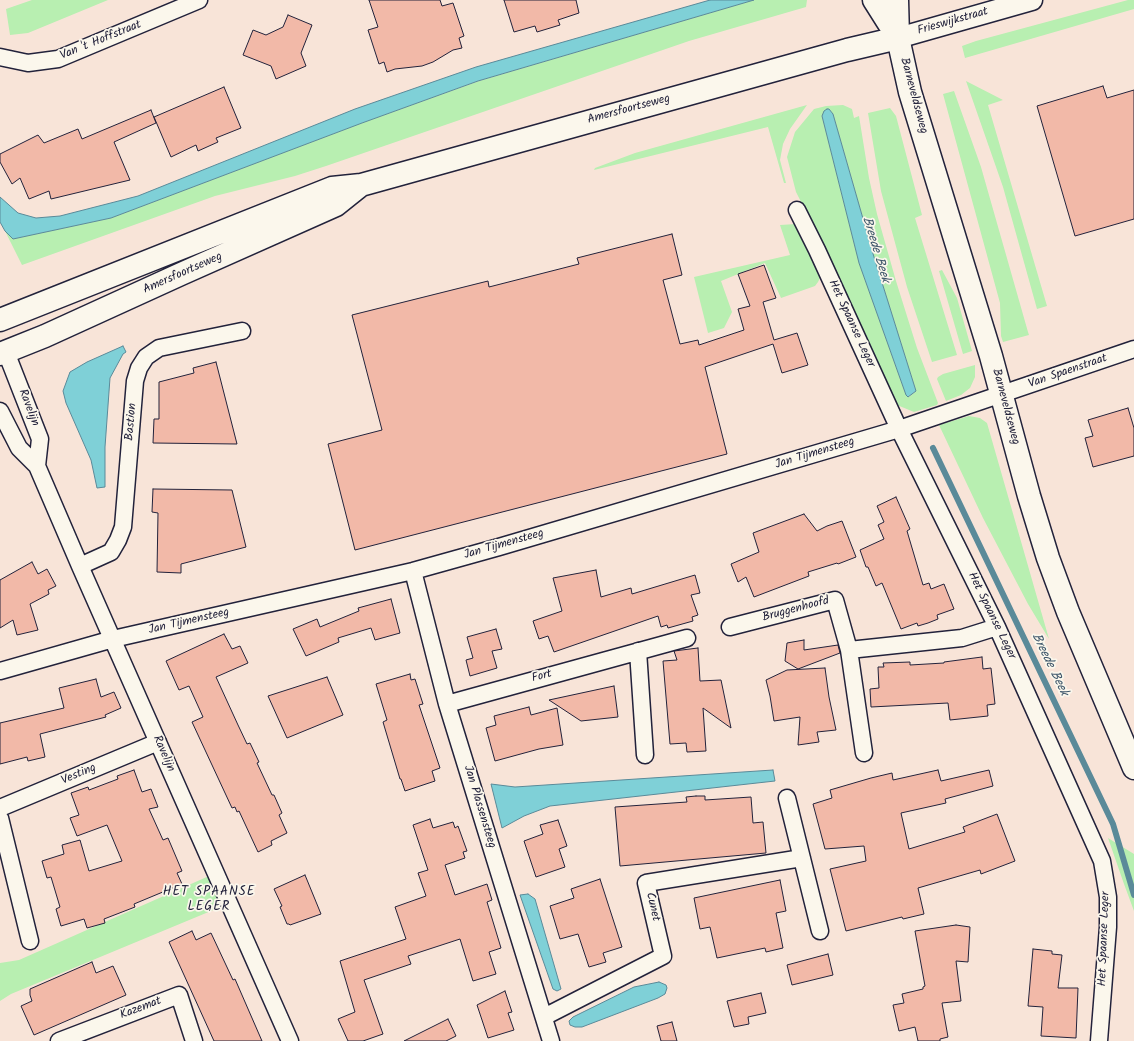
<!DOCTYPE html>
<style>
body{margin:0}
canvas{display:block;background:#f8e4d8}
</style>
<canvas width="1134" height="1041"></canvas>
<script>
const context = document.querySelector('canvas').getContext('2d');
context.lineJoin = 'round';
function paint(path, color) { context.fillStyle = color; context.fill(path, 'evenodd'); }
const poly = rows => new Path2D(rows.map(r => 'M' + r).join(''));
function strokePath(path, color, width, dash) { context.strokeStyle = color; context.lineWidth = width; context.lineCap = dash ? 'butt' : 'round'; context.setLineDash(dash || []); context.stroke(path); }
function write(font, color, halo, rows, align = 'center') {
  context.font = font + ' Kalam,sans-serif'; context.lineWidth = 3.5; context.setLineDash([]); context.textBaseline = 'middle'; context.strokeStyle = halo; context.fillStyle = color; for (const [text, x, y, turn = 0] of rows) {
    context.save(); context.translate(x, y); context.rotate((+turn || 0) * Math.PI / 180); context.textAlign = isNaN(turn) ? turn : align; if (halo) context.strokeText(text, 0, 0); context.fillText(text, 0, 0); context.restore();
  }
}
paint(poly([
 [32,0,108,0,28,33,10,35,6,9],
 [754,0,807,0,806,7,689,41,326,166,295,176,215,196,22,265,5,231,13,239,111,218,362,123,479,81],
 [1128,0,1134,0,1134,9,965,58,962,46,976,41],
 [966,81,1003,100,988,105,1047,306,1037,309,1003,187],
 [954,91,981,167,1028,332,1029,335,1003,342,1001,336,1000,303,943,94],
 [807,105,790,129,783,144,780,160,786,183,784,183,768,127,594,170,595,168,635,153],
 [843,105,852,109,854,118,859,116,869,178,877,214,896,281,917,348,938,403,937,405,914,412,897,405,892,397,827,253,796,192,787,157,795,132,814,109,826,106],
 [829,109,833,114,874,257,916,391,909,397,906,395,859,263,822,116],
 [890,108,896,116,922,215,915,218,957,355,932,362,907,287,881,191,868,113],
 [796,224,820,278,818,282,815,286,781,298,765,263,721,281,732,312,724,328,708,333,694,277,790,255,780,225],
 [942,270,957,298,972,351,963,354,939,271],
 [975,365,975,377,970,388,961,395,946,401,937,379,938,377,943,374],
 [969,416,980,418,987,423,1049,639,1028,604,983,518,939,425],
 [1108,838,1134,854,1134,911,1124,884],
 [209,876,223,906,11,994,0,1001,0,963,19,960]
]), '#b8efb1');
const water = poly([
 [710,0,754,0,478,81,362,123,111,218,13,239,5,231,0,222,0,197,18,213,36,218,60,216,138,196,355,109,476,67,710,0],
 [827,109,829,109,833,114,874,257,916,391,908,397,906,395,859,263,822,116,824,111,827,109],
 [123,346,126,352,123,354,110,378,105,447,105,487,97,488,91,460,66,403,63,391,70,372,87,362,123,346],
 [773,770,775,781,550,806,524,816,502,828,491,784,515,787,773,770],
 [528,894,535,899,561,989,557,991,553,989,520,895,528,894],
 [659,982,666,985,667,988,665,994,658,998,582,1027,575,1027,570,1025,569,1021,573,1017,634,987,659,982]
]);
paint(water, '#7fd0d7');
strokePath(water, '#5a8a99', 1);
strokePath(poly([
 [933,448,1113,824,1134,895]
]), '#5a8a99', 6);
const building = poly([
 [369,0,440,0,442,6,453,3,464,36,459,38,462,48,453,50,433,62,422,66,395,69,387,72,384,62,379,64,368,30,378,27,369,0],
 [504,0,576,0,579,13,558,20,560,25,537,32,535,26,514,32,504,0],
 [288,15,312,25,301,53,306,66,276,79,271,66,243,55,253,30,266,35,283,27,288,15],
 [1103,86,1107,98,1134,90,1134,219,1075,236,1037,106,1103,86],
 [224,87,241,128,216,138,218,142,198,151,196,145,171,157,154,117,224,87],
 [151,110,156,123,114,142,130,180,51,199,49,191,29,199,20,178,12,184,0,162,0,154,38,135,44,143,78,129,82,139,151,110],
 [672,234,682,275,663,280,680,344,698,340,699,345,744,330,738,309,750,306,738,274,764,265,776,298,763,302,774,340,797,333,808,365,782,373,773,344,705,367,727,454,355,550,328,444,382,430,352,315,488,281,489,287,579,264,577,258,672,234],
 [216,362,237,444,153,443,154,419,159,419,159,382,194,373,193,368,216,362],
 [1128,408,1134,428,1134,456,1093,467,1085,438,1093,436,1088,420,1128,408],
 [153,489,232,490,246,547,181,564,181,573,157,572,158,513,152,512,153,489],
 [896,497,910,529,907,531,923,585,929,583,931,589,944,584,954,609,937,615,938,619,928,623,918,626,917,623,901,629,882,583,876,586,868,567,866,567,860,550,884,539,878,525,884,522,877,506,896,497],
 [804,514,817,531,827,526,842,521,856,557,838,564,837,563,808,572,809,576,754,597,746,577,738,582,731,564,759,552,753,533,804,514],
 [32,562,38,574,47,569,56,586,48,590,49,594,30,604,38,630,17,635,13,620,0,628,0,580,32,562],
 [596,570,601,597,631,588,632,594,695,575,700,593,691,595,698,615,692,617,693,621,668,628,667,625,661,627,658,616,554,652,548,636,539,639,533,621,562,611,553,578,596,570],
 [391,599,400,633,375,640,371,628,338,638,339,642,306,656,293,629,317,619,320,627,359,611,358,608,391,599],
 [496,629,502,649,492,651,497,668,470,676,466,660,473,658,467,637,496,629],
 [224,634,232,649,240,646,248,663,216,677,238,725,247,744,250,743,259,762,257,763,272,795,274,795,282,813,279,815,287,833,271,841,272,845,258,852,239,811,237,812,235,807,232,808,192,722,203,717,189,686,179,690,166,661,224,634],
 [804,640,804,650,838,645,840,653,798,669,785,661,787,643,804,640],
 [698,648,700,681,721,680,731,728,703,708,706,751,687,752,686,743,670,744,663,661,677,660,674,651,698,648],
 [982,657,983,669,991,668,995,704,987,705,988,716,950,720,948,703,871,707,870,689,879,688,878,667,884,667,883,663,910,662,910,665,944,663,944,662,982,657],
 [825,668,829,697,836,730,817,732,819,742,798,745,800,717,774,721,770,696,766,680,787,670,825,668],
 [410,674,411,680,415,679,423,704,419,705,440,768,432,771,435,781,405,791,401,779,400,779,383,722,387,720,376,684,410,674],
 [327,677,343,715,287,738,268,696,327,677],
 [96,679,101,697,114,692,121,708,105,715,106,717,40,734,45,757,28,761,27,757,0,764,0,723,64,708,59,688,96,679],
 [614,686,618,717,581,721,549,700,614,686],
 [529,707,531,715,557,708,563,745,539,749,495,761,486,728,496,725,494,716,529,707],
 [134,770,142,792,151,789,158,807,149,809,163,840,168,838,182,871,177,873,182,884,134,904,135,907,104,919,105,923,87,928,84,919,61,926,56,909,60,907,51,877,47,878,42,861,64,854,62,845,80,840,89,871,122,861,107,825,77,836,70,818,79,815,71,793,88,787,89,790,118,779,117,776,134,770],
 [938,770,941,781,989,770,993,786,945,799,946,803,901,813,909,849,965,832,963,827,997,814,1015,861,981,874,980,870,918,888,924,914,903,919,902,917,846,931,830,869,866,861,864,846,825,849,813,804,832,798,830,790,871,778,892,773,893,780,938,770],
 [696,796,705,796,705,800,751,797,753,823,763,822,766,853,620,866,615,807,687,802,686,797,696,796],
 [430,819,433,828,453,822,455,828,458,826,467,851,463,852,465,858,445,865,455,895,487,884,492,900,487,902,501,948,489,952,496,974,473,981,460,939,408,956,411,964,364,980,383,1034,363,1041,348,1041,338,1019,355,1012,340,961,406,939,395,907,426,896,418,873,428,870,413,825,430,819],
 [558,820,567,846,559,849,565,867,536,877,524,841,543,834,540,825,558,820],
 [305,875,321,914,290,925,289,924,287,924,280,907,282,906,274,889,305,875],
 [600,879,622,947,603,953,606,962,589,967,578,934,560,939,550,906,574,898,571,889,600,879],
 [780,880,786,911,776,913,783,948,766,952,765,948,717,958,710,927,700,929,694,898,780,880],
 [956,925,970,927,968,962,956,961,961,1001,942,1003,948,1037,940,1039,940,1041,918,1041,915,1027,899,1031,893,1005,904,1003,902,994,923,989,923,987,925,986,915,931,956,925],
 [192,931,196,940,211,933,233,980,235,979,262,1041,214,1041,169,942,192,931],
 [1033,949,1052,951,1052,954,1062,955,1058,988,1078,988,1076,1038,1041,1036,1043,1007,1028,1006,1033,949],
 [828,954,833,975,792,985,787,965,828,954],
 [92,962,96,973,113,966,126,995,34,1035,21,1006,32,1001,30,995,30,989,92,962],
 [505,991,512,1012,508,1013,514,1030,488,1038,477,1005,505,991],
 [761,993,766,1013,748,1017,749,1024,734,1027,727,1001,761,993],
 [448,1019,456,1036,446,1041,404,1041,448,1019],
 [672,1022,677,1041,661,1041,657,1026,672,1022]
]);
paint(building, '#f2b9a8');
strokePath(building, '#22223b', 1);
const minor = poly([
 [0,57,28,63,58,59,199,0],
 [797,210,817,250,899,429,997,627,1102,861,1108,897,1108,927,1099,1041],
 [6,352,40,439,37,466],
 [0,411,19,448,37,466,80,566,290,1041],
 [80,566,111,552,118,540,123,527,135,381,139,368,146,357,159,348,242,331],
 [413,571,447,704,551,1041],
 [730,627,835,600,849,650,962,638,997,627],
 [849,650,864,753],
 [638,651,645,755],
 [0,671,113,639,413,571,499,547,899,429,1134,349],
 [447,704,687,638],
 [787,798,820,931],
 [0,808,158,742],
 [0,818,30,941],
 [544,1017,663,956,646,883,802,858],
 [59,1041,179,995,194,1041]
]);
const tertiary = poly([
 [898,38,1032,0]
]);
const secondary = poly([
 [898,38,910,92,991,356,1029,496,1048,558,1068,612,1134,768]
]);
const primary = poly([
 [874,0,898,38],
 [897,0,898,37],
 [0,320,332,188,361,185,847,50,898,38],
 [0,354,45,336,181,274,336,205,361,185]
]);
strokePath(minor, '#22223b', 19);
strokePath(tertiary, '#22223b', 23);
strokePath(secondary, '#22223b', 25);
strokePath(primary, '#22223b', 25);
strokePath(minor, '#fbf7ec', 16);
strokePath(tertiary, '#fbf7ec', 20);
strokePath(secondary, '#fbf7ec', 22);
strokePath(primary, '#fbf7ec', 22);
write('12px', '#22223b', '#fbf7ec', [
 ["Frieswijkstraat",953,22,-16],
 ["Van 't Hoffstraat",101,41,-22],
 ["Barneveldseweg",913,96,75],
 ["Amersfoortseweg",629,110,-15],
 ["Amersfoortseweg",183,274,-24],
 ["Het Spaanse Leger",851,324,65],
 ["Van Spaenstraat",1068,372,-19],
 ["Barneveldseweg",1005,407,75],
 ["Ravelijn",28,408,69],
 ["Bastion",132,422,-85],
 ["Jan Tijmensteeg",815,454,-17],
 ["Jan Tijmensteeg",504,545,-16],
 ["Bruggenhoofd",796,610,-15],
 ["Het Spaanse Leger",991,616,64],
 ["Jan Tijmensteeg",189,622,-13],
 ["Fort",542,677,-15],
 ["Ravelijn",163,754,66],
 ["Vesting",79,775,-23],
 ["Jan Plassensteeg",479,807,73],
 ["Cunet",652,907,77],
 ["Het Spaanse Leger",1105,939,-88],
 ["Kazemat",141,1009,-21]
]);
write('italic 13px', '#3e566a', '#fbf7ec', [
 ["Breede Beek",875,250,73],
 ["Breede Beek",1049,665,64]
]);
context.letterSpacing = '1px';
write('13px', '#22223b', '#fbf7ec', [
 ["HET SPAANSE",209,893],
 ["LEGER",209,908]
]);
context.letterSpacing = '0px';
</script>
